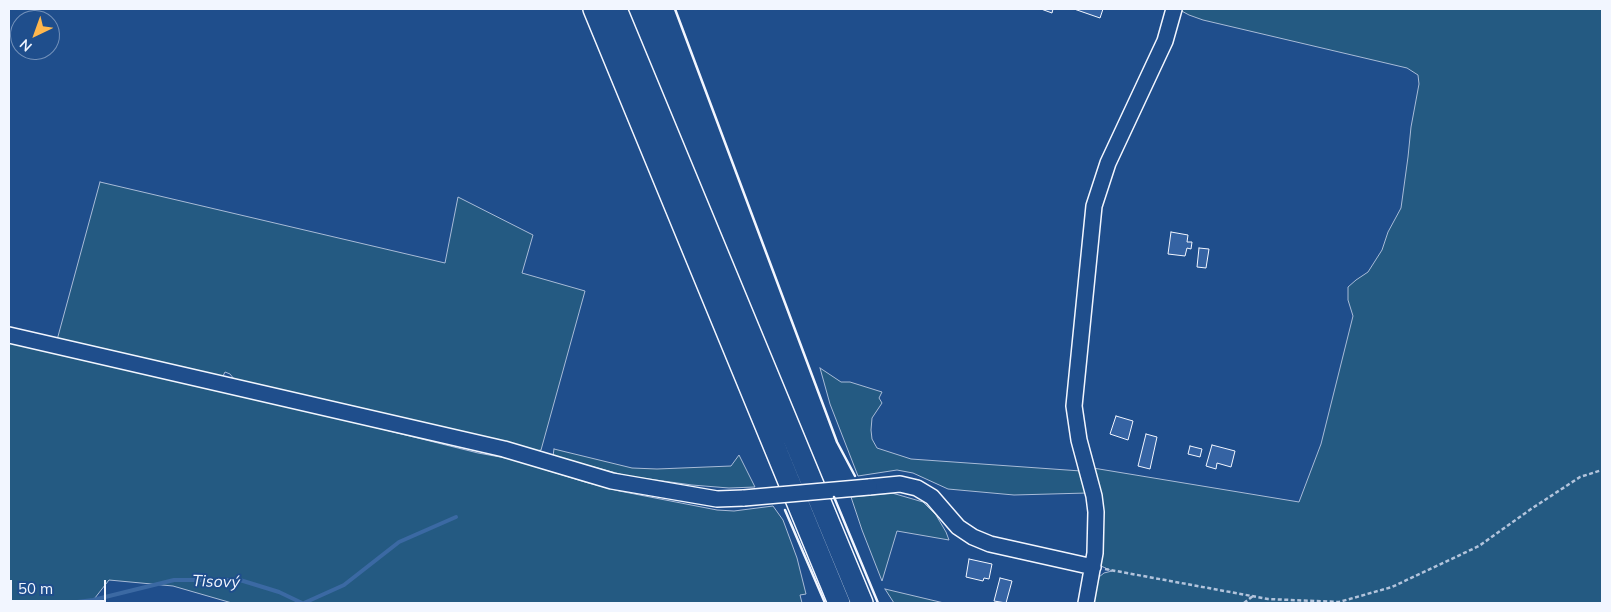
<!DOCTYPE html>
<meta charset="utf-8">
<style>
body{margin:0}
#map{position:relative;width:1611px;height:612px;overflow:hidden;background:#1f4e8c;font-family:Mulish,sans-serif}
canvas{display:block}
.frame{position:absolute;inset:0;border:10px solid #f2f6ff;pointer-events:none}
.north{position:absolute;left:10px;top:10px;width:50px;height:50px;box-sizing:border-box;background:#1f4e8c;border:1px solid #7391ba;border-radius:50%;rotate:222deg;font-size:14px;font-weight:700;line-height:20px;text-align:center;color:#f2f6ff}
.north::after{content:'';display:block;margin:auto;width:18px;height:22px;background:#ffb74d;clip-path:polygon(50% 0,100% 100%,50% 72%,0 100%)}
.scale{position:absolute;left:10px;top:580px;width:96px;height:22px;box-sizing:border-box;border:2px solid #f2f6ff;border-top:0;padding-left:6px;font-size:15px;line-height:18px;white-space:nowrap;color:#f2f6ff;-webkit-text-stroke:4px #1f4e8c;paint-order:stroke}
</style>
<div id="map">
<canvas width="1611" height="612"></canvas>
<div class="frame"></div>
<div class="north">N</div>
<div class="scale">50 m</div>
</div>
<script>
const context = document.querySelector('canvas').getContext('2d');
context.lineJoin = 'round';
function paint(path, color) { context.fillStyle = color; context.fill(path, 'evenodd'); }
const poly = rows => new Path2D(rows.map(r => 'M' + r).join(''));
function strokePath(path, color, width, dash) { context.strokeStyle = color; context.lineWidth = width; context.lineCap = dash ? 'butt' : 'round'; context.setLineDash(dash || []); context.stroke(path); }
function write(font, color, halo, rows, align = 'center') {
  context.font = font + ' Mulish,sans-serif'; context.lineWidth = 4; context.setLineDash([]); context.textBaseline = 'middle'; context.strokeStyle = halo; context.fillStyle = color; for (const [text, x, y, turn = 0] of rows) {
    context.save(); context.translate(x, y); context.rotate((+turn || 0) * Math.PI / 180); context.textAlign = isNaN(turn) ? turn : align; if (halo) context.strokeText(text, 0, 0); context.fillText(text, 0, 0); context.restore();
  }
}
const green = poly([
 [1178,9,1602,9,1602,603,1093,603,1099,577,1104,573,1112,571,1101,566,1102,548,1093,468,1299,502,1321,444,1353,316,1348,300,1348,287,1356,280,1368,272,1382,250,1388,232,1401,208,1408,157,1411,127,1419,84,1418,75,1407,68,1203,20,1189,15,1178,9],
 [100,182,445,263,458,197,533,235,522,273,585,291,541,450,536,451,234,379,230,374,225,372,222,378,57,340,100,182],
 [9,340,277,403,478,453,511,459,585,482,619,491,717,510,734,511,773,506,783,520,797,558,806,594,800,595,802,603,232,603,173,586,109,580,91,603,9,603,9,340],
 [820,368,841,382,850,382,882,392,879,398,882,403,872,418,871,430,872,439,877,448,911,459,1081,471,1087,493,1014,495,948,489,913,473,897,470,858,476,830,404,820,368],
 [554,449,632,468,657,469,731,466,739,455,755,487,729,488,692,485,627,476,553,456,554,449],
 [892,493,923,502,936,515,946,532,949,540,897,531,882,581,862,530,851,497,892,493],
 [885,589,944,603,894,603,885,589]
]);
paint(green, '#245a82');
strokePath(green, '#a8bbd7', 1);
strokePath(poly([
 [69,603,93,600,174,580,240,580,279,592,302,603],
 [304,603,344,585,399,542,456,517]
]), '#3b69a3', 4);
const building = poly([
 [1041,9,1053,9,1052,13,1041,9],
 [1074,9,1103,9,1100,18,1074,9],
 [1171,232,1188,235,1187,242,1192,242,1191,249,1187,248,1185,256,1168,254,1171,232],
 [1199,248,1209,249,1206,268,1197,267,1199,248],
 [1116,416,1133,421,1128,440,1110,434,1116,416],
 [1146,434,1157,437,1150,469,1138,466,1146,434],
 [1212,445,1235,451,1231,467,1217,463,1216,469,1206,466,1212,445],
 [1190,446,1202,449,1200,457,1188,454,1190,446],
 [969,559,992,564,989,579,984,578,983,581,966,577,969,559],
 [1000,578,1012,581,1006,603,994,601,1000,578]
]);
paint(building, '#3563a3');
strokePath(building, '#f2f6ff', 1);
const minor = poly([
 [9,335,504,449,612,481,717,499,744,498],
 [869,487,900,484,917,488,932,497,958,527,973,537,990,544,1093,567],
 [1086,603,1095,553,1096,512,1094,496,1079,440,1074,406,1094,206,1108,163,1165,41,1174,9]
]);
const highway = poly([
 [594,9,839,603],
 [616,9,862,603]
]);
strokePath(minor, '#f2f6ff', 18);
strokePath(highway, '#f2f6ff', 24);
strokePath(poly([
 [1105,569,1268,599,1339,602,1392,587,1479,546,1531,509,1580,477,1602,470],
 [1244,603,1253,596]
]), '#b3c4dc', 2.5, [4, 2.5]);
strokePath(minor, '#1f4e8c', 15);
strokePath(highway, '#1f4e8c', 21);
const minorBridge = poly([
 [744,498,869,487]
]);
strokePath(minorBridge, '#f2f6ff', 18, []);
strokePath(minorBridge, '#1f4e8c', 15);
strokePath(poly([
 [675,9,837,442,855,476],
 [834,497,878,603],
 [785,510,825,603]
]), '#f2f6ff', 2.5);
write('italic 16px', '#f2f6ff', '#1f4e8c', [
 ["Tisový",216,582,2]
]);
</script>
